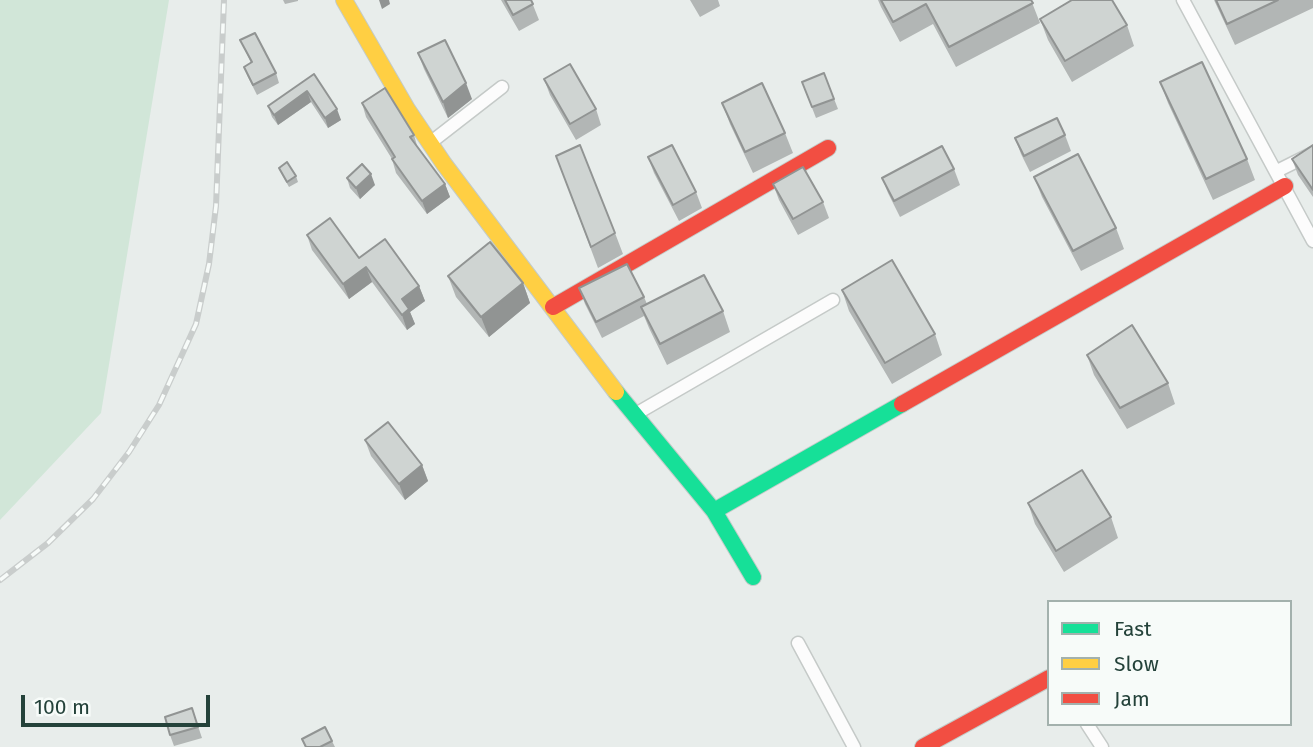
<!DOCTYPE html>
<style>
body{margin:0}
#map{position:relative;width:1313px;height:747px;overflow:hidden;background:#e8edeb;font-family:"Fira Sans",sans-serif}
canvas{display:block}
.legend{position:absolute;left:1047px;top:600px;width:245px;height:126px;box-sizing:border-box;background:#f7fbf9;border:2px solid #a3b1ad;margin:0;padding:9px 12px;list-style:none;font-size:21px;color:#24423a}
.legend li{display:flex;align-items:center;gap:14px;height:35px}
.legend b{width:35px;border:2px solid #a3b1ad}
.scale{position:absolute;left:21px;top:695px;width:189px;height:32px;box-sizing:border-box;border:4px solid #24423a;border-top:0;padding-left:9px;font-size:21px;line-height:24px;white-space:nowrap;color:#24423a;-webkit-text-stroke:5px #f7fbf9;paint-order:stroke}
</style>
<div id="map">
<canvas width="1313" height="747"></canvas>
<ul class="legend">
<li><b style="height:9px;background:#16e098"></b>Fast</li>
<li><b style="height:9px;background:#ffcf43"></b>Slow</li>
<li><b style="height:9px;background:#f24e42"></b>Jam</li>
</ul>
<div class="scale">100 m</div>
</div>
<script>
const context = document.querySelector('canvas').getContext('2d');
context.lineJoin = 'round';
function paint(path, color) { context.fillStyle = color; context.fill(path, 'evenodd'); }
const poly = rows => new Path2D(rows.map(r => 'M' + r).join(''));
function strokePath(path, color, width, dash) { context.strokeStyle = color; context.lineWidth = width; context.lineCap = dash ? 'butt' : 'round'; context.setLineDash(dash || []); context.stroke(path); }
paint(poly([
 [0,0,169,0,101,413,0,520]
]), '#d1e6d8');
const street = poly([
 [1183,0,1313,241],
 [430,143,502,87],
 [1277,171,1313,153],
 [634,415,833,300],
 [798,643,854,747],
 [1087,724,1102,747]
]);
const fast = poly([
 [616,392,714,511],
 [753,577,714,511,902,404]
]);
const slow = poly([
 [344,0,407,109,444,164,616,392]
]);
const jam = poly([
 [553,307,828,148],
 [902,404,1285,186],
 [923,747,1049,678]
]);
strokePath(street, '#c5cac8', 15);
strokePath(fast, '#c3cbc8', 18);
strokePath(slow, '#c3cbc8', 18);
strokePath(jam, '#c3cbc8', 18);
strokePath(street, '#fcfcfc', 12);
strokePath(fast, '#16e098', 16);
strokePath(slow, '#ffcf43', 16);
strokePath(jam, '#f24e42', 16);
const rail = poly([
 [0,580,48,543,93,499,129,452,159,405,196,324,209,264,216,206,224,0]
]);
strokePath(rail, '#c9cdcc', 6);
strokePath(rail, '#f7fbf9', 3.5, [10]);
paint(poly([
 [283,0,298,0,298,1,285,4],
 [501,0,531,0,539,20,519,31],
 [690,0,718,0,720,6,700,17],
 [878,0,1031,0,1040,23,956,67,933,24,900,42,881,7],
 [1071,0,1112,0,1127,25,1134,46,1072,82,1048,40,1040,19],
 [1214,0,1313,0,1313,8,1235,45],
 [240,40,276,73,279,83,257,95,248,77,244,67,251,63],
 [418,53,472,99,448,118,424,69],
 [824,73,838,109,816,118,802,82],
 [314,74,341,120,328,128,311,102,278,125,272,117,268,106],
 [544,79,596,109,601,125,576,140,550,95],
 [1160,82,1247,159,1255,180,1213,200,1168,103],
 [362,103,414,135,418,149,445,184,450,197,427,214,396,173,392,159,366,117],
 [722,103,785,133,793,153,753,173,730,124],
 [1065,135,1071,151,1030,172,1021,154,1015,138],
 [1313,145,1313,197,1298,175,1292,159],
 [556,156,615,233,623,254,598,268],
 [648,157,696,192,702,208,679,221,654,173],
 [279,168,296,176,298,182,289,187,281,173],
 [954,169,960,185,900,217,888,193,882,178],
 [1034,177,1116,228,1124,249,1081,271,1042,197],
 [347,178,375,185,360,199,350,188],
 [773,184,823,202,829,218,798,235,779,200],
 [307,235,359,258,419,286,425,301,410,312,415,324,407,330,372,282,349,299,312,250],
 [448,276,523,283,530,303,489,337,456,297],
 [579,288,644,297,647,304,723,311,730,332,667,365,649,328,644,316,602,338,585,304],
 [842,290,935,334,942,355,892,384,849,311],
 [1087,355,1168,383,1175,404,1127,429,1094,375],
 [365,440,422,465,428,481,405,500,371,456],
 [1028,503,1111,517,1118,538,1064,572,1035,524],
 [192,708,202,738,174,746,170,735],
 [302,739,332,741,335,747,305,747]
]), '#b2b6b5');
paint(poly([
 [379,0,389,0,390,4,382,9],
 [466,83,472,99,448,118,443,102],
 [307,91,311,102,278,125,274,115],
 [337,109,341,120,328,128,325,118],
 [371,174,375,185,360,199,356,188],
 [445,184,450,197,427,214,422,201],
 [366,267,372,282,349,299,343,284],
 [523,283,530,303,489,337,481,317],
 [419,286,425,301,410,312,415,324,407,330,402,315,402,299],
 [422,465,428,481,405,500,399,484]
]), '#919493');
const building = poly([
 [505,0,531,0,533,4,513,15,505,0],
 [881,0,1031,0,1033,3,949,47,926,4,893,22,881,0],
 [1072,0,1112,0,1127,25,1065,61,1040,19,1072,0],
 [1216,0,1278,0,1227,24,1216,0],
 [255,33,276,73,253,85,244,67,252,62,240,40,255,33],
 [445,40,466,83,443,102,418,53,445,40],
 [1202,62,1247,159,1206,179,1160,82,1202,62],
 [570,64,596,109,570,124,544,79,570,64],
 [824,73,834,99,812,107,802,82,824,73],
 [314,74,337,109,325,118,307,91,274,115,268,106,314,74],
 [762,83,785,133,745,152,722,103,762,83],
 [385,88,414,135,410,137,445,184,422,201,392,159,395,157,362,103,385,88],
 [1057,118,1065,135,1024,156,1015,138,1057,118],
 [580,145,615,233,591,247,556,156,580,145],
 [672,145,696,192,673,205,648,157,672,145],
 [1313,145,1313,190,1292,159,1313,145],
 [942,146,954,169,894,201,882,178,942,146],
 [1078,154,1116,228,1073,251,1034,177,1078,154],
 [287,162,296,176,287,182,279,168,287,162],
 [362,164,371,174,356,188,347,178,362,164],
 [803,167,823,202,793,219,773,184,803,167],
 [330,218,359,258,385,239,419,286,402,299,409,309,402,315,366,267,343,284,307,235,330,218],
 [490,242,523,283,481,317,448,276,490,242],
 [892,260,935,334,885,363,842,290,892,260],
 [627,264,644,297,596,322,579,288,627,264],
 [704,275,723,311,660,344,641,307,704,275],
 [1132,325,1168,383,1120,408,1087,355,1132,325],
 [388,422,422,465,399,484,365,440,388,422],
 [1082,470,1111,517,1056,551,1028,503,1082,470],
 [192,708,198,727,170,735,165,717,192,708],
 [325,727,332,741,320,747,306,747,302,739,325,727]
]);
paint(building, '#cfd4d2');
strokePath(building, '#919493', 2);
</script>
